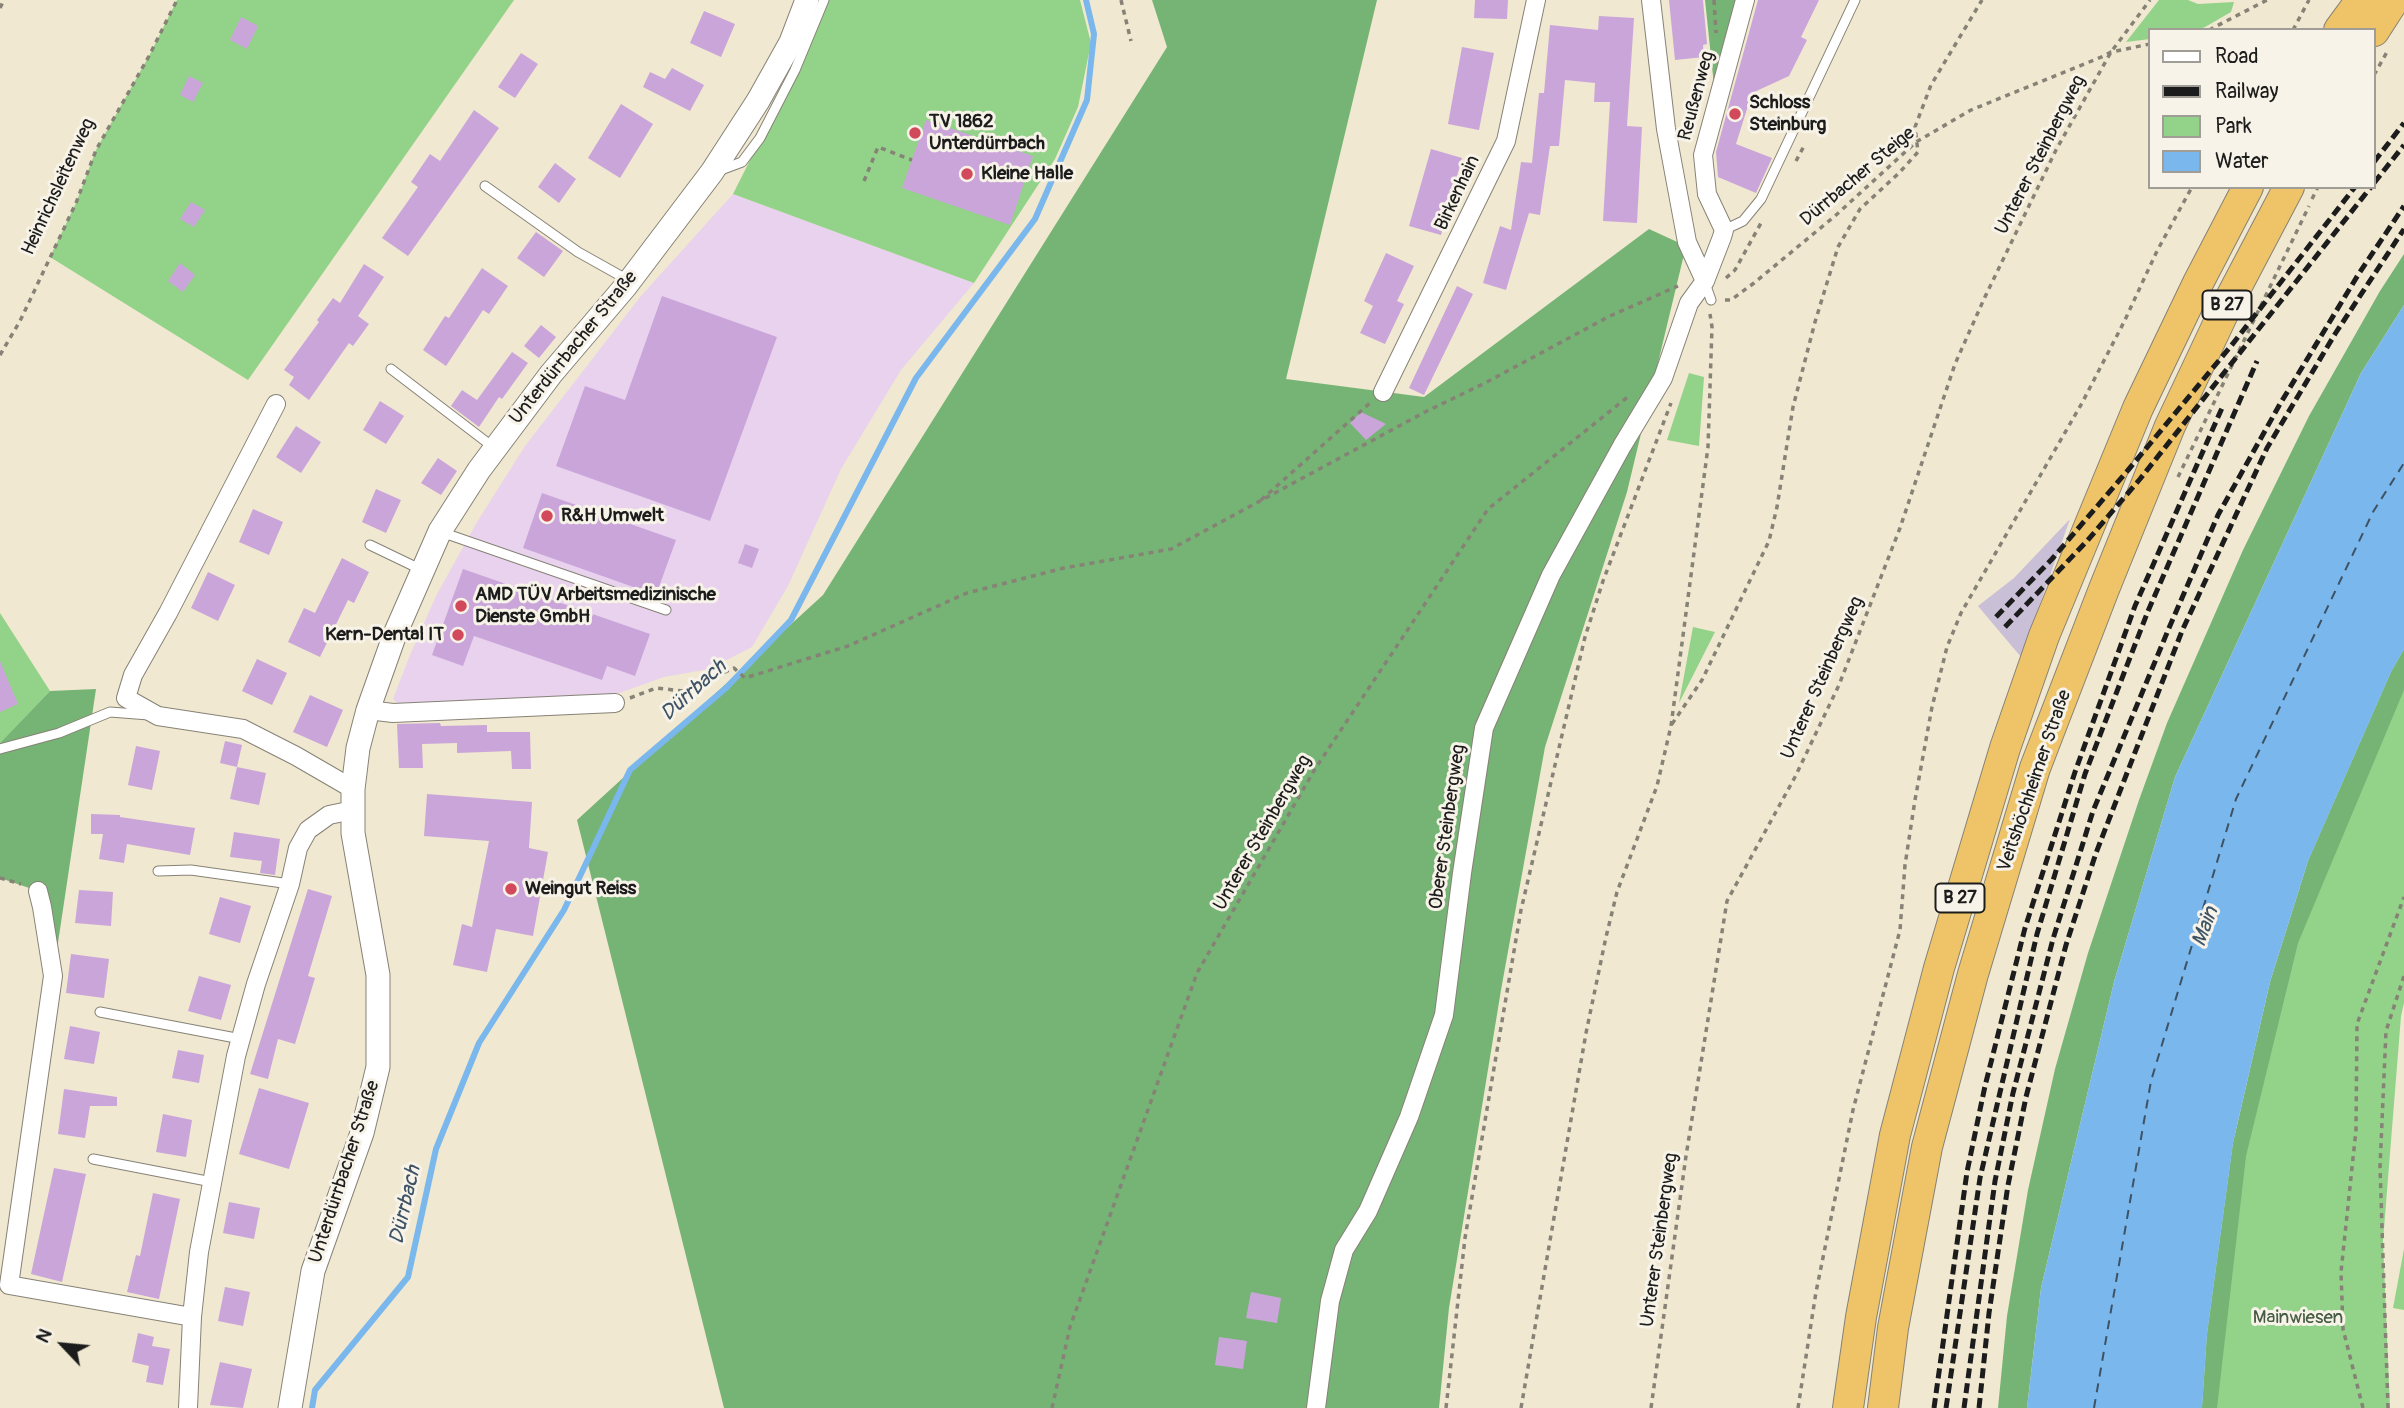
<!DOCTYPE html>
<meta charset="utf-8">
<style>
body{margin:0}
#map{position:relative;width:2404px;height:1408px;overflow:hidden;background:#f0e8d0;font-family:Pangolin,sans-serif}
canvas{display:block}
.legend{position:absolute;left:2148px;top:28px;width:228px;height:161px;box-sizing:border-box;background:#f7f3e8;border:2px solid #9f9d96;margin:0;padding:9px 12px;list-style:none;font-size:21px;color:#1c1c1c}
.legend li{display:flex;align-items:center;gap:14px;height:35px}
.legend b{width:35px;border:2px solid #9f9d96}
.north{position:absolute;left:28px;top:1310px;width:70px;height:70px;-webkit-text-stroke:5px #f7f3e8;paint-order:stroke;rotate:296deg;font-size:19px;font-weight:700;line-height:28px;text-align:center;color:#1c1c1c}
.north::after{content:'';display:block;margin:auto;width:24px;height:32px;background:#1c1c1c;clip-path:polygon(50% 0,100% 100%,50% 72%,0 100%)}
</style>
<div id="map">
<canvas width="2404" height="1408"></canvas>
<ul class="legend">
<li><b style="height:9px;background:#fff"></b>Road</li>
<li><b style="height:9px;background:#1c1c1c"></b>Railway</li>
<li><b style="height:19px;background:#92d289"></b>Park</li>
<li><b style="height:19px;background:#7ab7ec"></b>Water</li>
</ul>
<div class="north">N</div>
</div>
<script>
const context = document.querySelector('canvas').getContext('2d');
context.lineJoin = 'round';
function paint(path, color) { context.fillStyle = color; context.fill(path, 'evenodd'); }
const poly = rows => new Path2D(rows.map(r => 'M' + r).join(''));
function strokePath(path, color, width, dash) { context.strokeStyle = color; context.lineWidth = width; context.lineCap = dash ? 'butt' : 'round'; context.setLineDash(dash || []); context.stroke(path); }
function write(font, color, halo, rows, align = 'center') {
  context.font = font + ' Pangolin,sans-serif'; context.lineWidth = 6; context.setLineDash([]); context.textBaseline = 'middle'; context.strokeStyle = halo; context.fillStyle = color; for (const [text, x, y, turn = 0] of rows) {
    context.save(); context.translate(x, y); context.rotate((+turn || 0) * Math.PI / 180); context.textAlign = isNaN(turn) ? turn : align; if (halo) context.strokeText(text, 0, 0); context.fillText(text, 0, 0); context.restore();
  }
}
paint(poly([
 [733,194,974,283,901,370,841,469,788,586,752,647,709,669,664,677,608,697,398,704,393,699,410,655,436,596,477,522,525,446,641,296]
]), '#e8d2ee');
paint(poly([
 [2070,519,2021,657,1978,606,2014,578]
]), '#c9bfd7');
paint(poly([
 [177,0,514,0,248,380,50,257,76,203,96,150,149,56],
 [824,0,1080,0,1091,43,1078,107,1055,159,974,283,733,194,796,69],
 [2159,0,2188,0,2198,4,2234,2,2231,12,2205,27,2197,30,2150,30,2150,39,2126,42],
 [1689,373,1704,377,1699,446,1667,440],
 [0,613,50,691,0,743],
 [1693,627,1715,632,1679,703],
 [2404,649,2404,1003,2401,1016,2383,1241,2390,1408,2202,1408,2207,1334,2233,1143,2308,861,2391,672],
 [2404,1249,2404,1310,2393,1308]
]), '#92d289');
paint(poly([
 [1152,0,1377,0,1286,379,1424,397,1649,229,1686,246,1627,492,1545,747,1501,990,1449,1308,1439,1408,724,1408,577,820,823,595,1167,47],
 [1705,0,1736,0,1722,73,1714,85],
 [2404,254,2404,305,2361,373,2175,777,2114,982,2041,1288,2027,1408,1998,1408,2007,1316,2028,1190,2055,1069,2088,953,2139,800,2167,723,2243,550,2309,416,2380,291],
 [2404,649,2404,690,2298,943,2246,1156,2217,1408,2202,1408,2207,1334,2233,1143,2270,982,2308,861,2391,672],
 [96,689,53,976,38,891,0,878,0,743,50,691]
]), '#75b475');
paint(poly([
 [2404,305,2404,649,2391,672,2308,861,2270,982,2233,1143,2207,1334,2202,1408,2027,1408,2041,1288,2114,982,2175,777,2361,373]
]), '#7ab7ec');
strokePath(poly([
 [312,1408,315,1390,408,1277,436,1149,479,1043,564,910,630,770,726,688,791,620,916,378,1035,219,1087,100,1094,34,1086,0]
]), '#7ab7ec', 6);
strokePath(poly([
 [2094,1408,2151,1081,2236,799,2373,512,2404,463]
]), '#3d5265', 2, [9, 7]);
paint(poly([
 [1475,0,1508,0,1507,19,1474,18],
 [1669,0,1703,0,1707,44,1703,45,1704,57,1675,60],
 [1758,0,1819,0,1801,37,1807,40,1789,76,1752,93,1736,144,1772,158,1756,193,1718,177,1716,152],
 [704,11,735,24,721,57,690,43],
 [1599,16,1634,18,1627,126,1642,127,1637,223,1603,221,1610,102,1594,102,1595,83,1565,80,1559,146,1550,146,1540,215,1529,213,1506,290,1483,283,1500,226,1511,230,1521,162,1532,163,1539,93,1544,93,1550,25,1598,30],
 [241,17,258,26,247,49,230,40],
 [1462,47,1494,53,1479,130,1448,124],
 [521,53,538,64,515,98,498,87],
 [672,68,704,85,690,111,643,87,650,72,665,79],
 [189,76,203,83,193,102,180,95],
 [621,104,653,124,620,178,588,158],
 [474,110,499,128,408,256,382,238,418,187,411,182,430,154,440,161],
 [926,120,1033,156,1010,225,902,188],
 [1431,149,1462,158,1441,235,1409,226],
 [555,163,576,179,559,203,538,187],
 [191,202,205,210,194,227,180,219],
 [536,232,563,251,544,277,517,258],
 [1386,253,1414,266,1397,301,1404,304,1385,344,1360,333,1373,306,1364,301],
 [180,263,195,275,183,292,168,281],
 [364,264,384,277,358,316,369,324,353,346,349,343,309,400,289,385,294,377,284,370,319,322,317,320,333,298,340,303],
 [482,268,508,286,489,314,483,310,446,366,423,350,445,316,449,318],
 [1457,286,1473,294,1424,395,1409,388],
 [662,296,777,337,710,521,556,466,585,386,625,400],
 [541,325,556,337,539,358,524,346],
 [512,352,528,363,502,399,499,397,479,427,451,406,462,390,477,400],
 [380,401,404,416,386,444,363,430],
 [1361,412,1386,424,1366,440,1350,423],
 [296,426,321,442,301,473,276,457],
 [438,458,457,471,441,495,421,483],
 [376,489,401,500,386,533,362,522],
 [542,493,676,540,656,595,523,548],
 [253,509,283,522,269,555,239,542],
 [745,544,759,549,752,568,738,563],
 [342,558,369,572,354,603,348,600,320,657,288,642,304,608,315,613],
 [463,569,650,634,635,676,607,666,602,680,474,636,463,666,432,655],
 [208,572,235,585,218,621,191,608],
 [257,659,287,673,272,705,242,691],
 [0,661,18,704,0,712],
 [310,695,343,710,327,747,293,732],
 [440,723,441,726,487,725,487,732,530,732,531,769,512,769,511,751,457,753,457,743,422,744,423,768,399,768,397,724],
 [225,741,242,745,237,767,220,763],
 [136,746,160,751,152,790,128,785],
 [237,767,266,773,259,805,230,799],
 [427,794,532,802,529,848,548,852,533,936,496,929,487,972,453,965,462,924,472,927,489,841,424,836],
 [91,814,120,815,120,817,195,828,190,855,127,844,124,863,99,859,103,834,91,834],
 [234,832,280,839,275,875,260,873,262,861,230,857],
 [308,889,332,896,308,976,315,978,295,1044,278,1039,268,1079,250,1074],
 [79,890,113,892,111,926,75,923],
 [220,897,251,906,240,943,209,934],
 [71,954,109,959,104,998,66,993],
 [199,976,231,985,221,1020,188,1011],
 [70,1026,100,1032,94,1064,64,1059],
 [178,1050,204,1055,199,1083,172,1078],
 [259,1088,309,1103,289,1169,239,1154],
 [64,1089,117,1097,117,1106,90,1106,85,1138,58,1134],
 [163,1114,192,1120,186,1157,156,1152],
 [54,1168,86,1174,62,1282,31,1274],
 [153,1193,180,1199,159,1299,127,1292,136,1255,140,1256],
 [229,1202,260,1208,254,1239,223,1233],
 [225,1287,250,1292,243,1326,218,1321],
 [1251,1292,1281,1298,1277,1323,1246,1318],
 [138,1333,154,1337,152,1346,170,1349,163,1385,146,1382,149,1366,132,1362],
 [1219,1337,1247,1341,1243,1369,1215,1365],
 [220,1362,252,1369,243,1408,210,1405]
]), '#caa5da');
const service = poly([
 [718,171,742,162,760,138,795,70,824,0],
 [485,186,578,252,628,280],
 [1724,230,1743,221,1761,199,1855,0],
 [1705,283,1711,300],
 [391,369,493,447],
 [441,532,666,610],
 [370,545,422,570],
 [0,749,59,733,110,712,149,715],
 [158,871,191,870,290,884],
 [100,1012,241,1039],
 [93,1159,212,1182]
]);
const minor = poly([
 [1651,0,1666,129,1687,242,1705,281],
 [1383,392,1506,141,1536,0],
 [276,404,168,613,133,675,126,698,158,716,243,729,296,756,353,789],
 [368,710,393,713,615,703],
 [38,891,42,907,53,976,9,1285,192,1317],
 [188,1408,192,1317,199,1252,236,1056,256,984,290,884,298,848,308,830,329,815,353,810],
 [1316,1408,1330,1301,1344,1250,1368,1211,1409,1117,1444,1015,1462,873,1484,728,1551,575,1622,446,1663,378,1689,303,1705,281,1722,237,1724,230,1707,194,1703,155,1745,0]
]);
const tertiary = poly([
 [290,1408,313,1271,362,1133,378,1067,378,975,353,833,353,789,358,748,368,710,395,634,440,531,479,470,551,374,625,287,712,172,758,101,791,42,807,0]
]);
const trunk = poly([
 [2339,30,2361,0],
 [2374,31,2394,0],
 [1848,1408,1861,1317,1895,1135,1939,968,2005,748,2044,636,2138,408,2198,283,2248,187],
 [1883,1408,1893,1328,1927,1147,1973,974,2035,768,2104,589,2170,426,2229,301,2289,187]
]);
strokePath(service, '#868276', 11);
strokePath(minor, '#868276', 20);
strokePath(tertiary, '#868276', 25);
strokePath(trunk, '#868276', 32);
strokePath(poly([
 [1121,0,1131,41],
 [1714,0,1716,33],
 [0,8,4,0],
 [2209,30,2267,0],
 [2293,30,2309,0],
 [2374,75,2387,52],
 [1796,161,1804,146],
 [864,181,878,147,912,160],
 [2312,199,2318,187],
 [1726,278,1735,270,1761,223],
 [1725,300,1731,300,1754,283,1835,216,1916,142,1971,110,2104,56,2111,52,2150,44],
 [0,355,20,321,76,203,96,150,149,56,177,0],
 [2178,477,2309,206],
 [1261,500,1371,402],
 [630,698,656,688,683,691,734,668,745,678,848,646,967,593,1064,568,1171,549,1425,412,1485,383,1610,316,1678,286],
 [1672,724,1702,680,1769,541,1777,507,1793,407,1815,322,1838,247,1860,209,1899,173,1918,152,1915,127,1931,85,1982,0],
 [0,878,21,884],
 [1052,1408,1070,1327,1197,973,1315,769,1488,509,1629,396],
 [1446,1408,1465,1238,1521,910,1585,637,1603,581,1671,403],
 [1521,1408,1586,1033,1606,937,1617,892,1657,786,1671,726,1708,447,1712,327,1710,314],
 [1651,1408,1686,1156,1727,901,1795,777,1839,685,1900,528,1955,364,1984,299,2056,150,2111,52,2150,0],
 [1798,1408,1816,1292,1853,1110,1900,930,1905,865,1915,800,1932,707,1947,647,1961,613,2082,403,2124,322,2157,251,2192,187],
 [2363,1408,2343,1329,2341,1272,2356,1130,2357,1024,2404,897],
 [2388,1408,2380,1167,2386,1031,2404,976]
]), '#868276', 3.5, [5, 5]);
strokePath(service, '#fff', 9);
strokePath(minor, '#fff', 18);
strokePath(tertiary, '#fff', 23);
strokePath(trunk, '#efc469', 30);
strokePath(poly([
 [2374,162,2404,123],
 [2374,183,2404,145],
 [1996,617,2052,559,2129,469,2231,346,2355,187],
 [2005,627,2087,541,2140,479,2371,187],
 [1934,1408,1967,1172,1985,1086,2025,928,2075,772,2135,606,2222,408],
 [1946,1408,1980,1178,2037,934,2085,774,2148,611,2257,361],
 [1964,1408,1995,1181,2013,1093,2053,939,2093,811,2169,628,2218,515,2280,404,2358,275,2404,206],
 [1979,1408,1989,1313,2008,1185,2026,1097,2066,945,2096,853,2182,631,2267,448,2335,334,2404,229]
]), '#1c1c1c', 5, [10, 5]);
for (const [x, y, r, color] of [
 [1735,114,7,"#d1495b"],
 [915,133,7,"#d1495b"],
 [967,174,7,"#d1495b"],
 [547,516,7,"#d1495b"],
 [461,606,7,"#d1495b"],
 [458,635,7,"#d1495b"],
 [511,889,7,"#d1495b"]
]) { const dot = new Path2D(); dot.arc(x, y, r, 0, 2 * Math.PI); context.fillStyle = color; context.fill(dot); strokePath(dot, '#f7f3e8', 2.5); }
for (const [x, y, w] of [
 [2227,305,49],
 [1960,898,49]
]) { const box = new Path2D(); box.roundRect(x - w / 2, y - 14.5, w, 29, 5); context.fillStyle = '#f7f3e8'; context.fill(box); strokePath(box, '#1c1c1c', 2); }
write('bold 18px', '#1c1c1c', null, [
 ["B 27",2227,305],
 ["B 27",1960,898]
]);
write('19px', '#1c1c1c', '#f7f3e8', [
 ["Reußenweg",1697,96,-75],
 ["Unterer Steinbergweg",2041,155,-63],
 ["Dürrbacher Steige",1858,177,-40],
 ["Heinrichsleitenweg",59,187,-65],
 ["Birkenhain",1458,193,-65],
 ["Unterdürrbacher Straße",574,348,-51],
 ["Unterer Steinbergweg",1823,678,-66],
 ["Veitshöchheimer Straße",2035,781,-71],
 ["Oberer Steinbergweg",1448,827,-82],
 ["Unterer Steinbergweg",1263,833,-60],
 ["Unterdürrbacher Straße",345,1172,-72],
 ["Unterer Steinbergweg",1660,1240,-82]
]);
write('bold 19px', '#1c1c1c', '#f7f3e8', [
 ["Schloss",1749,103],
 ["Steinburg",1749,125],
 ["TV 1862",929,122],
 ["Unterdürrbach",929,144],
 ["Kleine Halle",981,174],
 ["R&H Umwelt",561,516],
 ["AMD TÜV Arbeitsmedizinische",475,595],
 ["Dienste GmbH",475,617],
 ["Kern-Dental IT",444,635,"right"],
 ["Weingut Reiss",525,889]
], 'left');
write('19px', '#455c42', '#f7f3e8', [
 ["Mainwiesen",2298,1318]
]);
write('italic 21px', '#3d5265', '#f7f3e8', [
 ["Dürrbach",694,691,-42],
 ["Main",2206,927,-70],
 ["Dürrbach",406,1205,-77]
]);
</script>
